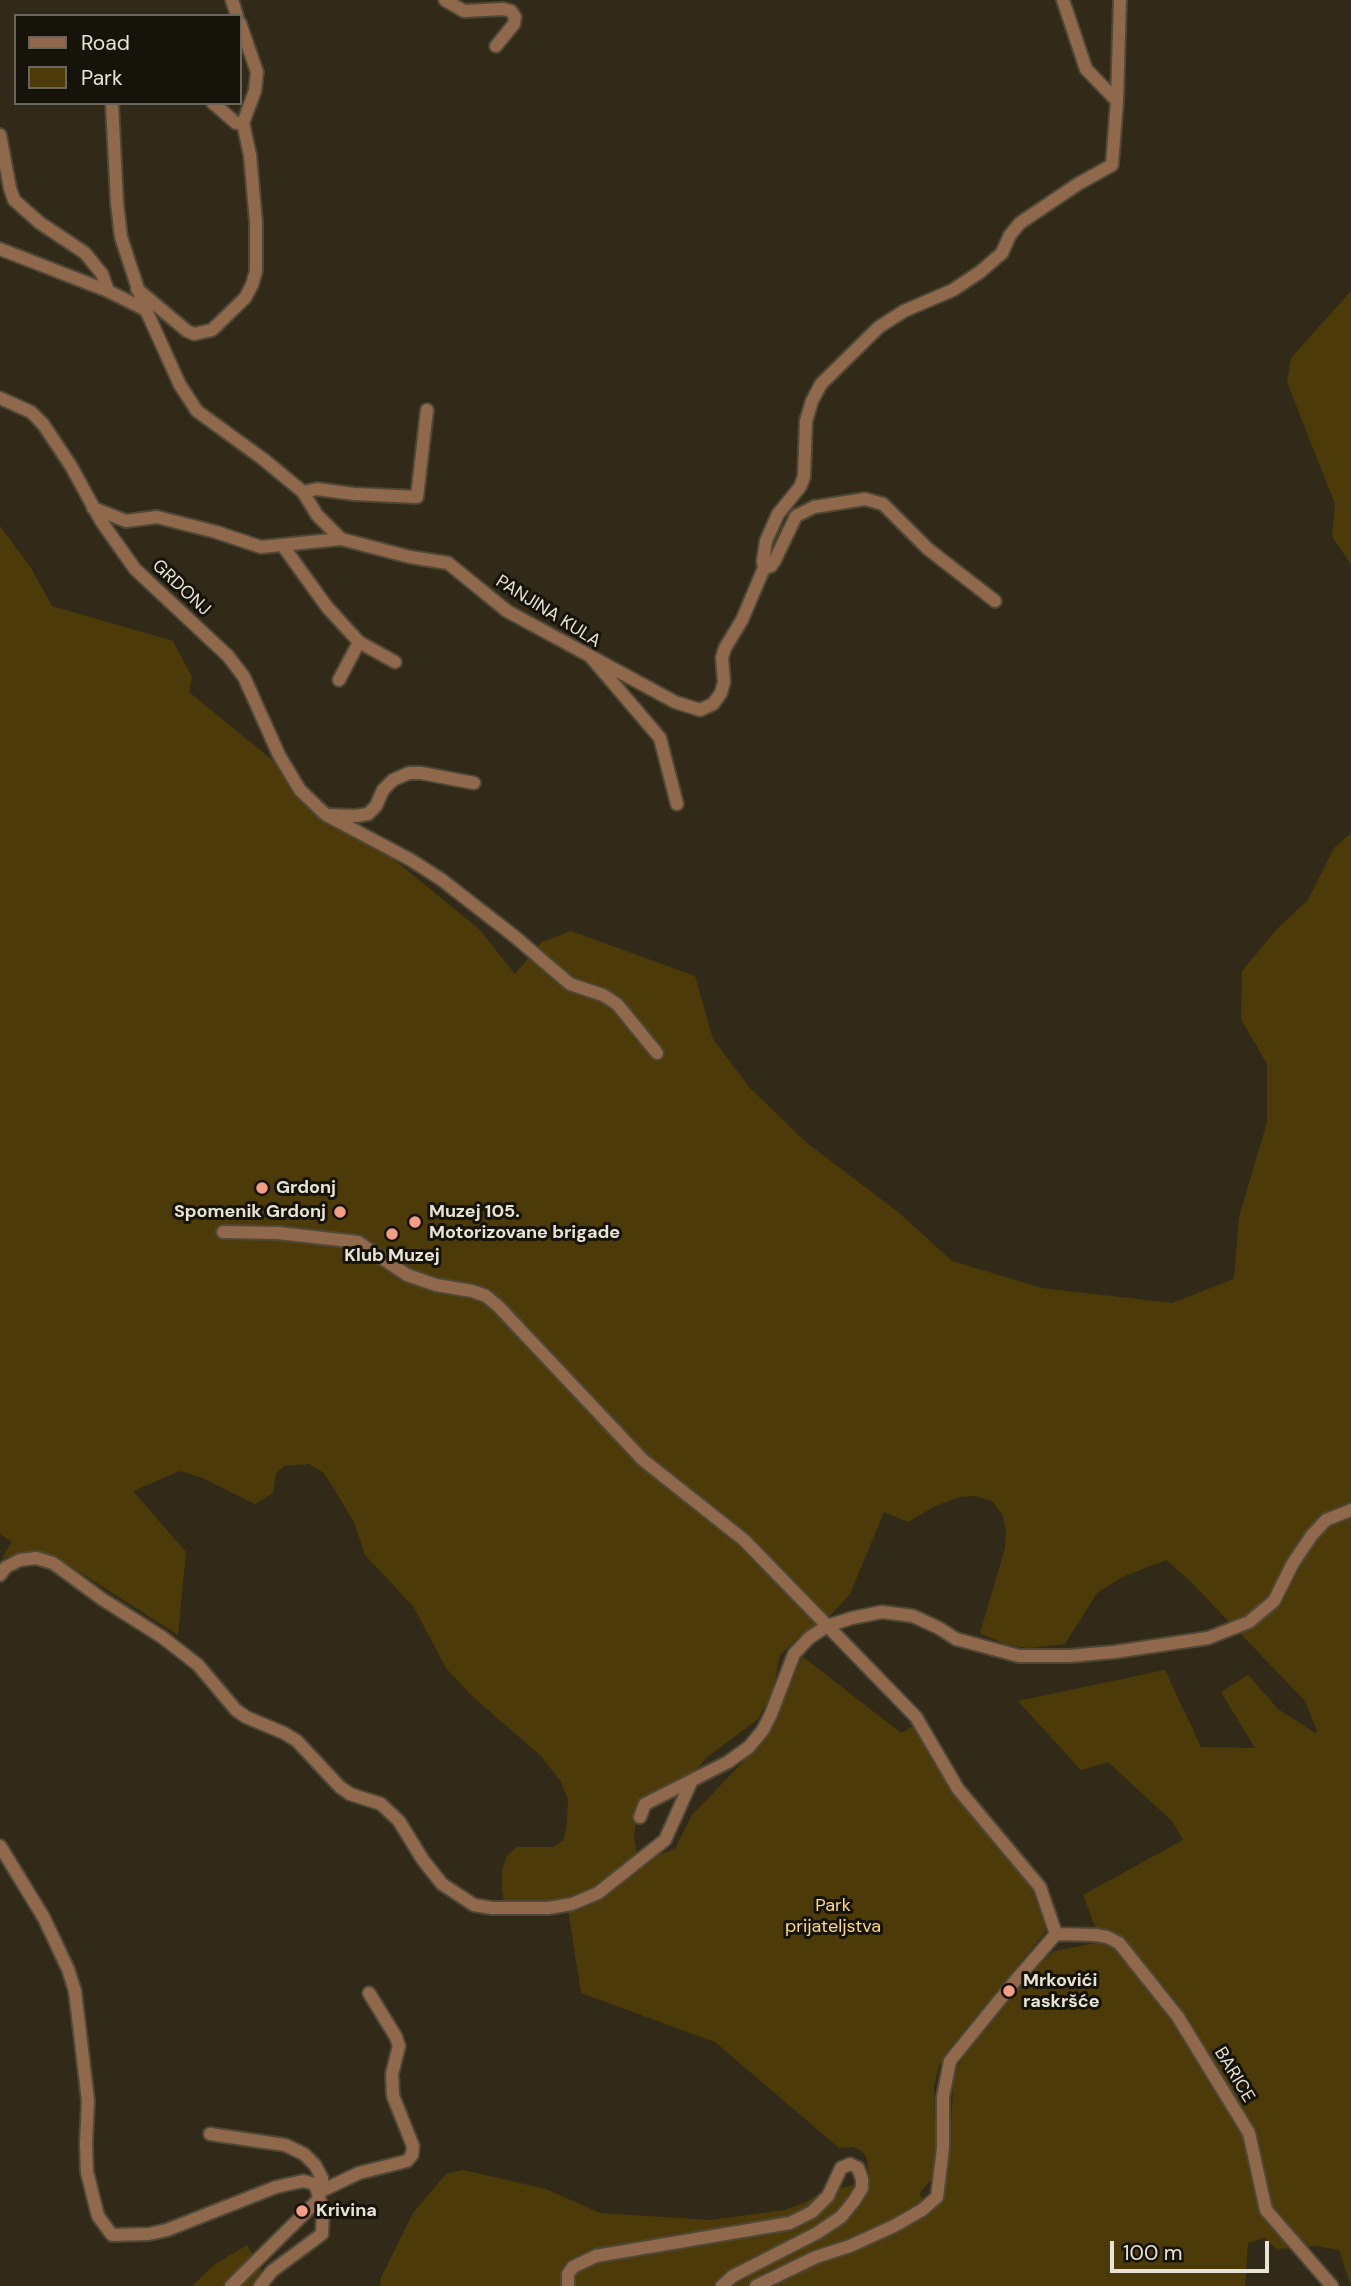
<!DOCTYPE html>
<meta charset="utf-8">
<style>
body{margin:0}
#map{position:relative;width:1351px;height:2286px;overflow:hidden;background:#322a18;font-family:"DM Sans",sans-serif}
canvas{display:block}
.legend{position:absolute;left:14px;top:14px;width:228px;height:91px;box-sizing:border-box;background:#16130b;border:2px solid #6a665d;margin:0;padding:9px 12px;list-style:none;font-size:21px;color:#e7e3d7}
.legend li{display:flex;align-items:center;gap:14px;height:35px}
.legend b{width:35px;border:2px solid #6a665d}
.scale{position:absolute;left:1110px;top:2241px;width:159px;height:32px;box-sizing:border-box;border:4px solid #e7e3d7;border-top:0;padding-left:9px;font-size:21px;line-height:24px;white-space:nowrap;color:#e7e3d7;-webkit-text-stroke:5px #16130b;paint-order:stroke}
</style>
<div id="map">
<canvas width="1351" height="2286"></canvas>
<ul class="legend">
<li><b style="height:9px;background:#90684b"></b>Road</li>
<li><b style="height:19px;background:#4c3b08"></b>Park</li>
</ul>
<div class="scale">100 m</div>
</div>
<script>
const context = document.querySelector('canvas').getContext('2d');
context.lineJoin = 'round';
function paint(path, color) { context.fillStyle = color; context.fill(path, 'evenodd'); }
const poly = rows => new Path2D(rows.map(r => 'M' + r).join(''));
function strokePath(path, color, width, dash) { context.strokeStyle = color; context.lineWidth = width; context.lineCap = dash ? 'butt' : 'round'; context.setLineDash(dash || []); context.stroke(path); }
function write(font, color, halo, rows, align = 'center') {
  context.font = font + ' "DM Sans",sans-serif'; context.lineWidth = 6; context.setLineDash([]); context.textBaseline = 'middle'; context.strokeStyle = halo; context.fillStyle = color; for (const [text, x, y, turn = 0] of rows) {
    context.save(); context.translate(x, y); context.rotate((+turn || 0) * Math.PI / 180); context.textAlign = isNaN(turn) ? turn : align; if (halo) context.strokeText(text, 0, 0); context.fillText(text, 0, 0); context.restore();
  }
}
paint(poly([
 [1351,291,1351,565,1332,536,1335,504,1287,382,1291,358],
 [0,526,31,568,52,606,173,641,192,677,189,692,479,929,515,974,542,942,571,931,695,976,713,1039,750,1088,807,1143,898,1212,952,1261,1042,1288,1172,1303,1234,1279,1239,1217,1267,1122,1267,1064,1241,1019,1242,971,1276,930,1308,900,1334,848,1351,833,1351,2286,1339,2250,1317,2246,1277,2249,1264,2238,1248,2243,1245,2286,380,2286,381,2278,413,2213,446,2174,463,2170,546,2189,600,2213,710,2220,785,2210,806,2202,822,2192,850,2186,869,2178,867,2159,862,2151,853,2147,839,2148,715,2042,581,1993,568,1910,644,1860,675,1849,692,1815,760,1744,778,1716,802,1656,901,1733,913,1726,953,1792,1035,1888,1046,1931,947,2052,938,2068,934,2087,936,2158,931,2180,919,2194,931,2208,943,2197,950,2141,953,2087,956,2069,965,2054,1020,1985,1049,1955,1055,1951,1101,1942,1083,1895,1183,1840,1172,1821,1108,1762,1081,1770,1018,1701,1165,1670,1201,1747,1255,1748,1221,1692,1248,1675,1278,1709,1315,1733,1317,1731,1305,1701,1191,1582,1166,1560,1122,1577,1097,1593,1065,1644,1029,1648,1006,1645,980,1633,1005,1548,1006,1530,1002,1514,992,1501,975,1496,960,1497,935,1506,908,1522,884,1512,850,1594,827,1619,803,1633,780,1655,773,1691,758,1719,706,1758,691,1776,655,1791,642,1804,636,1821,634,1838,637,1853,597,1886,579,1896,563,1900,504,1901,502,1890,502,1870,507,1856,517,1847,553,1847,564,1840,567,1820,568,1799,561,1782,541,1756,472,1696,446,1668,413,1606,365,1555,354,1522,324,1473,309,1464,285,1466,276,1473,273,1493,255,1504,203,1478,180,1471,133,1491,186,1552,178,1635,58,1558,28,1551,2,1558,12,1542,0,1534],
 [247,2245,271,2286,192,2286,214,2265]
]), '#4c3b08');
const minor = poly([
 [232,0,237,16],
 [445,0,464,11,503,9,511,11,515,17,514,24,496,46],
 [1063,0,1086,69,1117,101],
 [112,103,117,203,121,237,140,295],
 [213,103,236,123,243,123],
 [0,135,10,188,14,200,40,223,85,253,102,274,108,291],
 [0,249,108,291,146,310,180,385,197,411,263,459,303,492,317,515,341,539,410,557,448,563,507,611,590,656,660,738,677,804],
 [137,289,187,331,194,334,212,330,245,298,252,285,256,271,256,222,250,155,243,123,255,91,257,72,240,23],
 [0,398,31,412,43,424,71,466,101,521,135,569,228,656,244,677,279,755,300,790,326,815,411,860,442,880,514,936,570,984,603,995,617,1004,657,1053],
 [303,492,317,489,354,494,417,497,427,410],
 [93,508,126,521,157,517,216,532,261,547,341,539],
 [283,546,327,607,359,642,339,680],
 [764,568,771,566,775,560,796,516,814,507,865,499,883,504,928,549,995,601],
 [359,642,395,662],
 [590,656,675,702,700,710,713,704,721,693,724,682,722,658,725,648,742,620,764,568,763,561,766,541,778,514,800,487,804,477,806,421,812,401,821,384,879,327,904,311,953,290,980,272,1002,253,1010,235,1020,223,1078,184,1112,165,1117,101,1120,0],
 [330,815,355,816,368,814,376,806,383,790,393,780,409,773,421,773,474,783],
 [223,1232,278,1233,358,1242,407,1275,436,1285,472,1291,486,1296,498,1306,643,1460,744,1540,916,1717,958,1789,1040,1887,1056,1934],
 [0,1575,6,1567,20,1560,36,1558,53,1563,102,1599,162,1637,198,1665,236,1710,246,1717,284,1733,297,1741,340,1787,350,1794,381,1804,399,1821,423,1860,442,1884,474,1905,492,1908,548,1908,572,1904,598,1893,665,1840,691,1782],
 [640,1817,645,1804,728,1762,749,1747,763,1730,771,1714,794,1654,809,1638,827,1626,852,1618,882,1612,913,1616,939,1628,956,1639,1019,1656,1069,1656,1114,1652,1208,1638,1249,1622,1274,1601,1293,1563,1312,1535,1326,1520,1351,1510],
 [0,1846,44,1918,68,1969,75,1991,88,2101,86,2144,87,2172,98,2216,112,2235,149,2234,167,2230,276,2187,303,2181,315,2184,323,2211,322,2234,272,2271,260,2286],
 [1056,1934,1095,1935,1107,1937,1119,1943,1178,2017,1249,2133,1266,2210,1332,2286],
 [210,2134,285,2145,304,2154,315,2165,322,2178,322,2190],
 [319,2192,359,2173,407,2161,412,2155,413,2146,393,2096,392,2074,399,2046,396,2037,369,1993],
 [231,2286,319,2199],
 [568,2286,568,2274,573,2267,596,2256,790,2223,812,2212,828,2196,841,2168,850,2164,858,2168,862,2179,862,2188,854,2201,841,2217,817,2233,733,2276,722,2286],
 [756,2286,816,2257,850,2246,894,2226,922,2210,937,2197,943,2148,943,2097,950,2061,1015,1981,1056,1934]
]);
strokePath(minor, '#4f4837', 16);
strokePath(minor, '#90684b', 12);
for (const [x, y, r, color] of [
 [262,1188,7,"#f49e88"],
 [340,1212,7,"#f49e88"],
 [415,1222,7,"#f49e88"],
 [392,1234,7,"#f49e88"],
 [1009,1991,7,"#f49e88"],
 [302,2211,7,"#f49e88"]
]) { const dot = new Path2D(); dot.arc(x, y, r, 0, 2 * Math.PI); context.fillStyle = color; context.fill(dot); strokePath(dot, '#16130b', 2.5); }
write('18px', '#e7e3d7', '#16130b', [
 ["GRDONJ",181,588,43],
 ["PANJINA KULA",548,612,32],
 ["BARICE",1234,2075,59]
]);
write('bold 18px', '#e7e3d7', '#16130b', [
 ["Grdonj",276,1188],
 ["Spomenik Grdonj",326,1212,"right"],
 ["Muzej 105.",429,1212],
 ["Motorizovane brigade",429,1233],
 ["Klub Muzej",392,1256,"center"],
 ["Mrkovići",1023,1981],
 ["raskršće",1023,2002],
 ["Krivina",316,2211]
], 'left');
write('18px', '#ffdb7f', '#16130b', [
 ["Park",833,1906],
 ["prijateljstva",833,1927]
]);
</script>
